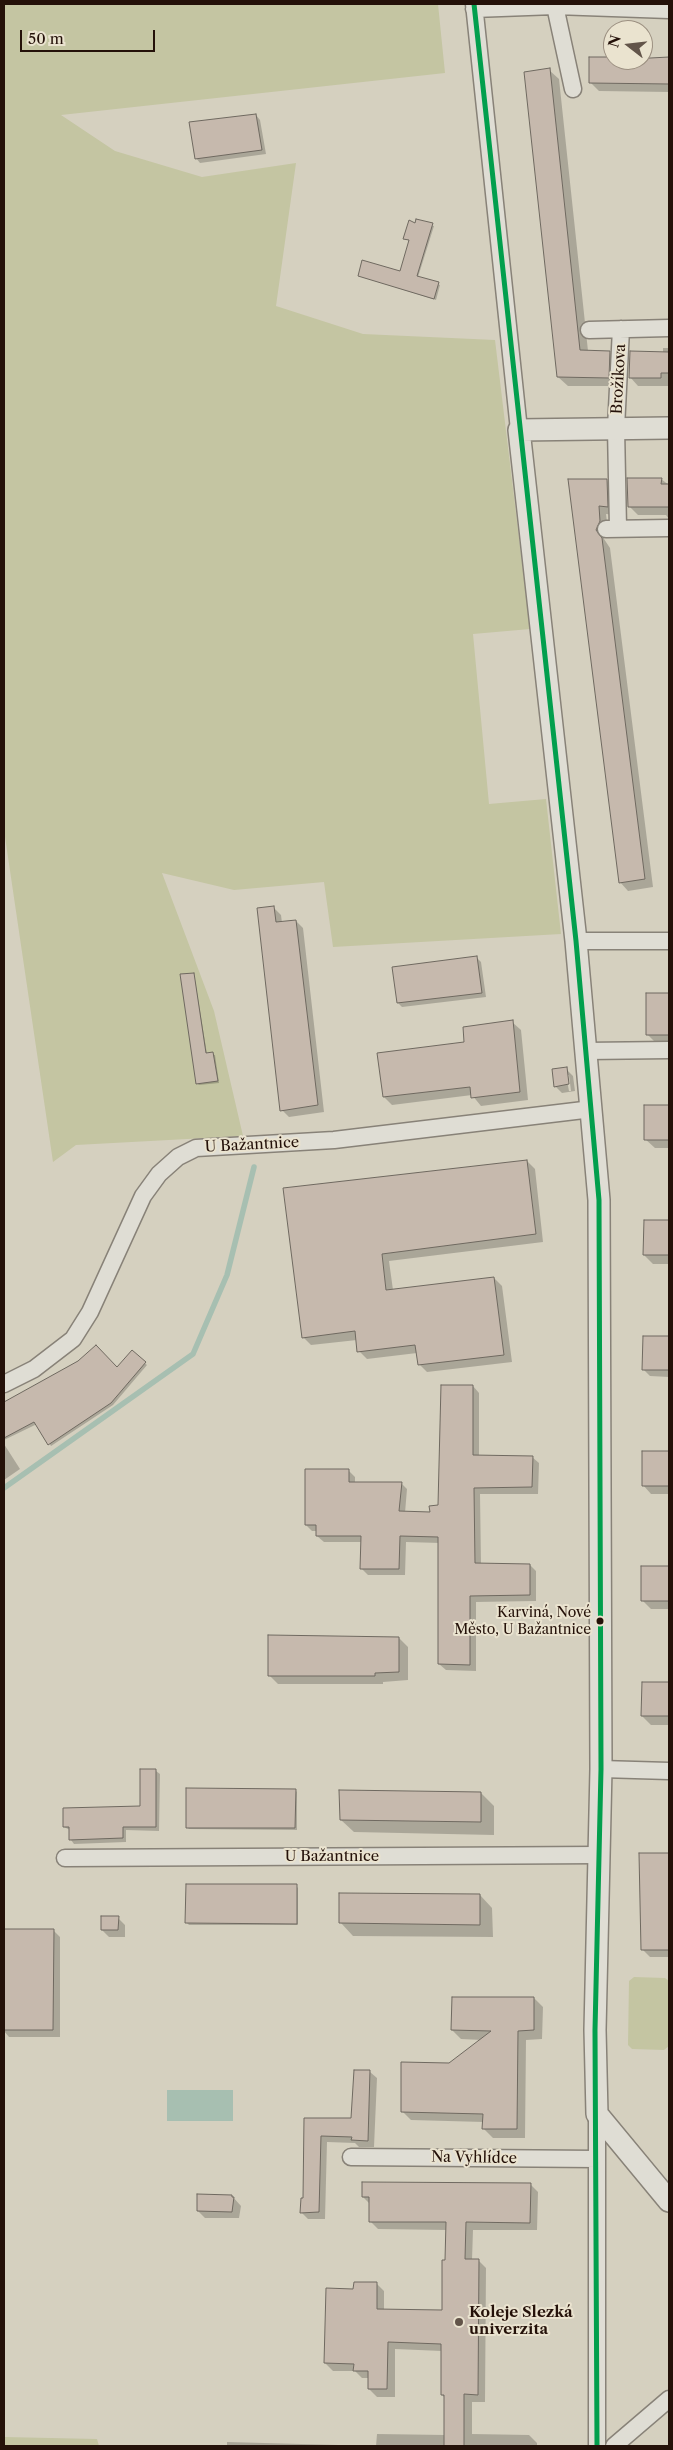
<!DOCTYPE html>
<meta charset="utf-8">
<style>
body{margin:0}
#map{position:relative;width:673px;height:2450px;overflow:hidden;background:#d5d0bf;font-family:"Libre Caslon Text",serif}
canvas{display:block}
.frame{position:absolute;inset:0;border:5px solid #241109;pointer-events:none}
.north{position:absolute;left:603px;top:20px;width:50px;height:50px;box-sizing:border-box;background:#eae3cf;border:1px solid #9b8f80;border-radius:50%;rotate:286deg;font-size:14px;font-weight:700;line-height:20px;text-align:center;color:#241109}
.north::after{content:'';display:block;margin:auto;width:18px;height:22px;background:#625449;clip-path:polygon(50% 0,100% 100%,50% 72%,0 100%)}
.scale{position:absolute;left:20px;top:30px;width:135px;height:22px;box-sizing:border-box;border:2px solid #241109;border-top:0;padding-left:6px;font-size:15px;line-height:18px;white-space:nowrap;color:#241109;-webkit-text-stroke:4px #eae3cf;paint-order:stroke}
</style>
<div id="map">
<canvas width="673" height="2450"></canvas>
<div class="frame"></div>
<div class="north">N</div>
<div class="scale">50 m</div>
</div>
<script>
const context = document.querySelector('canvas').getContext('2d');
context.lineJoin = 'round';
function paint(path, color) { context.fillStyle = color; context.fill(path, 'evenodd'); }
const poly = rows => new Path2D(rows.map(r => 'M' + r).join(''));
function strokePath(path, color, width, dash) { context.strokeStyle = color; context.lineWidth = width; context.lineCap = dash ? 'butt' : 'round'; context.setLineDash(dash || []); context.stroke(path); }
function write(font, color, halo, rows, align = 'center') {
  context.font = font + ' "Libre Caslon Text",serif'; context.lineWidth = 4; context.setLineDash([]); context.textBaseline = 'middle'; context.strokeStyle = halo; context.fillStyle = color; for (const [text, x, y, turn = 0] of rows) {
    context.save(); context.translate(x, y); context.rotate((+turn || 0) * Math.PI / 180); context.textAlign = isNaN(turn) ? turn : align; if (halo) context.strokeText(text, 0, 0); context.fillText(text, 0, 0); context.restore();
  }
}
paint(poly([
 [4,4,438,4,445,73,61,115,115,151,202,177,296,163,276,306,363,334,495,340,530,629,473,634,489,804,546,799,561,934,333,947,324,882,234,890,162,873,214,1011,243,1136,76,1145,53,1162,4,830],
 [634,1977,665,1978,669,1981,669,2046,664,2050,632,2049,628,2045,629,1981],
 [4,2437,97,2439,99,2446,4,2446]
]), '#c4c5a2');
paint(poly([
 [167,2090,233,2090,233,2121,167,2121]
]), '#a7bfb1');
paint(poly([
 [613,58,613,60,669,59,669,92,599,91,590,82],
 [549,70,559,79,588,351,609,352,619,361,617,386,568,386,558,377],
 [256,115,260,120,266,154,200,163,196,158],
 [416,224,434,226,418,277,440,285,436,300,359,276,401,272,410,241,404,238],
 [663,348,669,348,669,386,638,386,630,377,663,353],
 [661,479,669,485,669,519,666,515,638,515,629,506],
 [569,480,606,480,615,489,616,515,606,514,608,530,604,539,610,548,653,887,628,891,620,882],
 [274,908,281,915,282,923,296,921,303,928,324,1112,289,1117,282,1110],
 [477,958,481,962,486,997,402,1007,398,1003],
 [194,974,207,1054,215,1055,219,1083,199,1085,197,1083],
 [648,995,669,995,669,1047,660,1047,647,1034],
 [512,1022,521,1030,528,1100,481,1106,472,1095,392,1105,384,1097,466,1043],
 [566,1069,573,1076,575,1091,562,1093,555,1086],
 [566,1075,569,1075,571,1091,569,1091],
 [645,1107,669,1107,669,1148,655,1148,645,1139],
 [527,1161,535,1169,543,1242,389,1261,393,1290,494,1278,502,1286,512,1362,427,1372,419,1364,417,1353,367,1359,359,1351,357,1340,311,1345,303,1337,284,1190],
 [645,1221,669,1222,669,1264,653,1264,644,1255],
 [644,1337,669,1337,669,1377,650,1376,643,1369],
 [132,1352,147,1365,113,1405,51,1446,37,1424,4,1440,4,1403,78,1362,117,1368],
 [473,1386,479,1393,479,1456,532,1457,539,1463,538,1494,480,1494,481,1564,530,1565,536,1571,536,1601,476,1602,476,1671,446,1670,439,1664,440,1543,406,1542,405,1575,368,1575,361,1568,362,1542,324,1542,317,1536,317,1531,312,1531,306,1525,348,1470,355,1477,355,1483,401,1483,407,1489,405,1513,431,1513,440,1507],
 [4,1444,20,1469,4,1480],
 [643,1452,669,1452,669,1494,651,1494,643,1485],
 [643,1567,669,1567,669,1609,651,1609,642,1600],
 [399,1638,408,1647,408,1680,383,1682,383,1684,278,1684,269,1675],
 [643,1683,669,1683,669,1725,651,1725,642,1716],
 [156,1771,160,1774,159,1831,126,1830,126,1842,74,1844,71,1840,70,1830,64,1827,141,1807],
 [295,1790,297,1792,297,1830,189,1829,187,1827],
 [481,1793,494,1806,494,1835,354,1832,341,1820],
 [641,1854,669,1854,669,1957,650,1957,642,1949],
 [296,1886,298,1888,298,1925,189,1925,187,1923],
 [480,1895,492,1908,493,1937,353,1936,341,1923],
 [118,1918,125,1925,125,1937,109,1937,102,1930],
 [4,1930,53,1930,60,1937,60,2037,9,2037,4,2031],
 [534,1998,543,2007,542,2039,526,2040,525,2138,493,2138,483,2128,484,2122,411,2120,402,2111,449,2064,482,2040,461,2039,452,2030],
 [370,2072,377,2078,374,2147,359,2147,355,2143,327,2142,325,2219,308,2219,301,2212,304,2199,305,2119,353,2119],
 [530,2184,538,2192,537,2230,473,2230,472,2260,478,2260,486,2268,485,2402,472,2402,472,2434,529,2435,537,2443,537,2446,227,2446,227,2442,376,2446,377,2434,445,2435,445,2398,442,2395,442,2351,395,2349,395,2397,377,2397,369,2389,369,2378,362,2378,355,2371,333,2371,325,2363,355,2290,377,2284,384,2291,384,2311,443,2311,447,2230,378,2229,370,2221,370,2204,363,2197],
 [232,2196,241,2206,239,2218,205,2218,198,2211]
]), '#0003');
strokePath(poly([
 [4,1488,193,1354,227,1275,254,1167]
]), '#a7bfb1', 5.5);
const building = poly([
 [589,57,613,57,613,60,669,57,669,84,589,83,589,57],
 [550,68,580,350,610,351,609,378,557,377,524,72,550,68],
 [256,114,262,150,195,159,189,122,256,114],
 [416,219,433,223,417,276,439,282,434,299,358,276,362,260,400,271,409,240,403,239,409,220,415,223,416,219],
 [630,351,669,352,669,373,661,373,661,378,629,378,630,351],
 [627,478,662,478,661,484,669,484,669,507,628,507,627,478],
 [568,479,607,479,608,507,599,506,600,521,596,530,602,538,645,879,619,883,568,479],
 [274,906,276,922,296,920,318,1105,280,1111,257,908,274,906],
 [477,956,482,993,397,1003,392,967,477,956],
 [194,973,206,1053,213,1052,218,1081,196,1084,180,974,194,973],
 [646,993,669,993,669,1035,646,1035,646,993],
 [513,1020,520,1092,471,1098,470,1087,383,1097,377,1053,464,1042,463,1027,513,1020],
 [567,1067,569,1084,554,1087,552,1069,567,1067],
 [644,1105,669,1105,669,1140,644,1140,644,1105],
 [527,1160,536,1234,382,1254,386,1290,494,1277,504,1355,418,1365,415,1345,357,1352,355,1331,302,1338,283,1188,527,1160],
 [644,1220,669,1220,669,1255,643,1255,644,1220],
 [643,1336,669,1336,669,1370,642,1370,643,1336],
 [96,1345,117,1367,132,1350,146,1362,111,1403,48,1445,34,1422,4,1438,4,1402,78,1361,96,1345],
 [441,1385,473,1385,473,1455,533,1456,532,1487,474,1488,475,1563,530,1564,530,1595,470,1596,470,1665,438,1664,438,1537,400,1536,399,1569,360,1569,361,1536,316,1536,316,1525,305,1525,305,1469,349,1469,349,1482,402,1482,399,1511,430,1512,429,1506,438,1505,441,1385],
 [642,1451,669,1451,669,1486,642,1486,642,1451],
 [641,1566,669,1566,669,1601,641,1601,641,1566],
 [268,1635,399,1637,399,1672,375,1673,375,1676,268,1676,268,1635],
 [642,1682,669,1682,669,1716,641,1716,642,1682],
 [140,1769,156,1769,156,1827,123,1827,123,1838,69,1840,69,1827,63,1827,63,1808,140,1806,140,1769],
 [186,1788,296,1789,295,1828,186,1828,186,1788],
 [339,1790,481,1792,481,1822,340,1820,339,1790],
 [639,1853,669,1853,669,1950,641,1950,639,1853],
 [186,1884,297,1884,297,1924,185,1923,186,1884],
 [339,1893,480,1894,480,1925,339,1923,339,1893],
 [101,1916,119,1916,118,1930,101,1930,101,1916],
 [4,1929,54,1929,53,2030,4,2030,4,1929],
 [452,1997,534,1997,534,2030,518,2031,517,2129,482,2129,483,2114,401,2112,401,2062,449,2063,491,2031,451,2030,452,1997],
 [354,2070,370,2070,368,2141,351,2140,352,2137,321,2136,319,2212,300,2213,301,2198,303,2198,304,2118,351,2118,354,2070],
 [362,2182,531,2183,530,2223,466,2222,465,2259,479,2259,478,2395,464,2394,464,2446,444,2446,444,2395,441,2395,441,2344,388,2342,387,2389,368,2389,368,2371,353,2371,354,2364,324,2363,326,2288,353,2289,354,2282,377,2282,377,2309,442,2310,442,2260,445,2260,446,2222,369,2222,369,2197,362,2197,362,2182],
 [197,2194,232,2195,232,2197,234,2197,232,2212,197,2211,197,2194]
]);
paint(building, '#c6b9ad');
strokePath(building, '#6f6960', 1);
const minor = poly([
 [474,4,519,430],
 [555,6,573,89],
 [474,9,555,6,669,10],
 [589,330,669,328],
 [618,528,616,428,621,329],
 [606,529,669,528],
 [576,941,669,941],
 [586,1051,669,1050],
 [4,1384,34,1369,73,1339,90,1312,143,1196,159,1174,178,1157,196,1148,334,1140,592,1109],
 [601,1769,669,1771],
 [65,1858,599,1855],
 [351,2157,597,2159],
 [597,2446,597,2114],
 [614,2446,669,2399]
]);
const tertiary = poly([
 [669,428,519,430,576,941,599,1200,601,1769,595,2030,597,2114,669,2201]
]);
strokePath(minor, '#888278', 19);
strokePath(tertiary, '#888278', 24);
strokePath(minor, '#dfddd4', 16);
strokePath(tertiary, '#dfddd4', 21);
strokePath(poly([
 [474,4,576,941,599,1200,601,1769,595,2030,597,2446]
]), '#029f4d', 5);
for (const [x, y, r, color] of [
 [600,1621,4.5,"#241109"],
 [459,2322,5,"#625449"]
]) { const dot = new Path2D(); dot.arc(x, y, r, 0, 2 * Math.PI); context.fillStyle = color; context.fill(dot); strokePath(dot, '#eae3cf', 2); }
write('14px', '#241109', '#eae3cf', [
 ["Karviná, Nové",591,1613],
 ["Město, U Bažantnice",591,1630]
], 'right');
write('15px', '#241109', '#eae3cf', [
 ["Brožíkova",619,379,-87],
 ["U Bažantnice",252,1145,-3],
 ["U Bažantnice",332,1857],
 ["Na Vyhlídce",474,2158,1]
]);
write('bold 15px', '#241109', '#eae3cf', [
 ["Koleje Slezká",469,2313],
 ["univerzita",469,2330]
], 'left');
</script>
